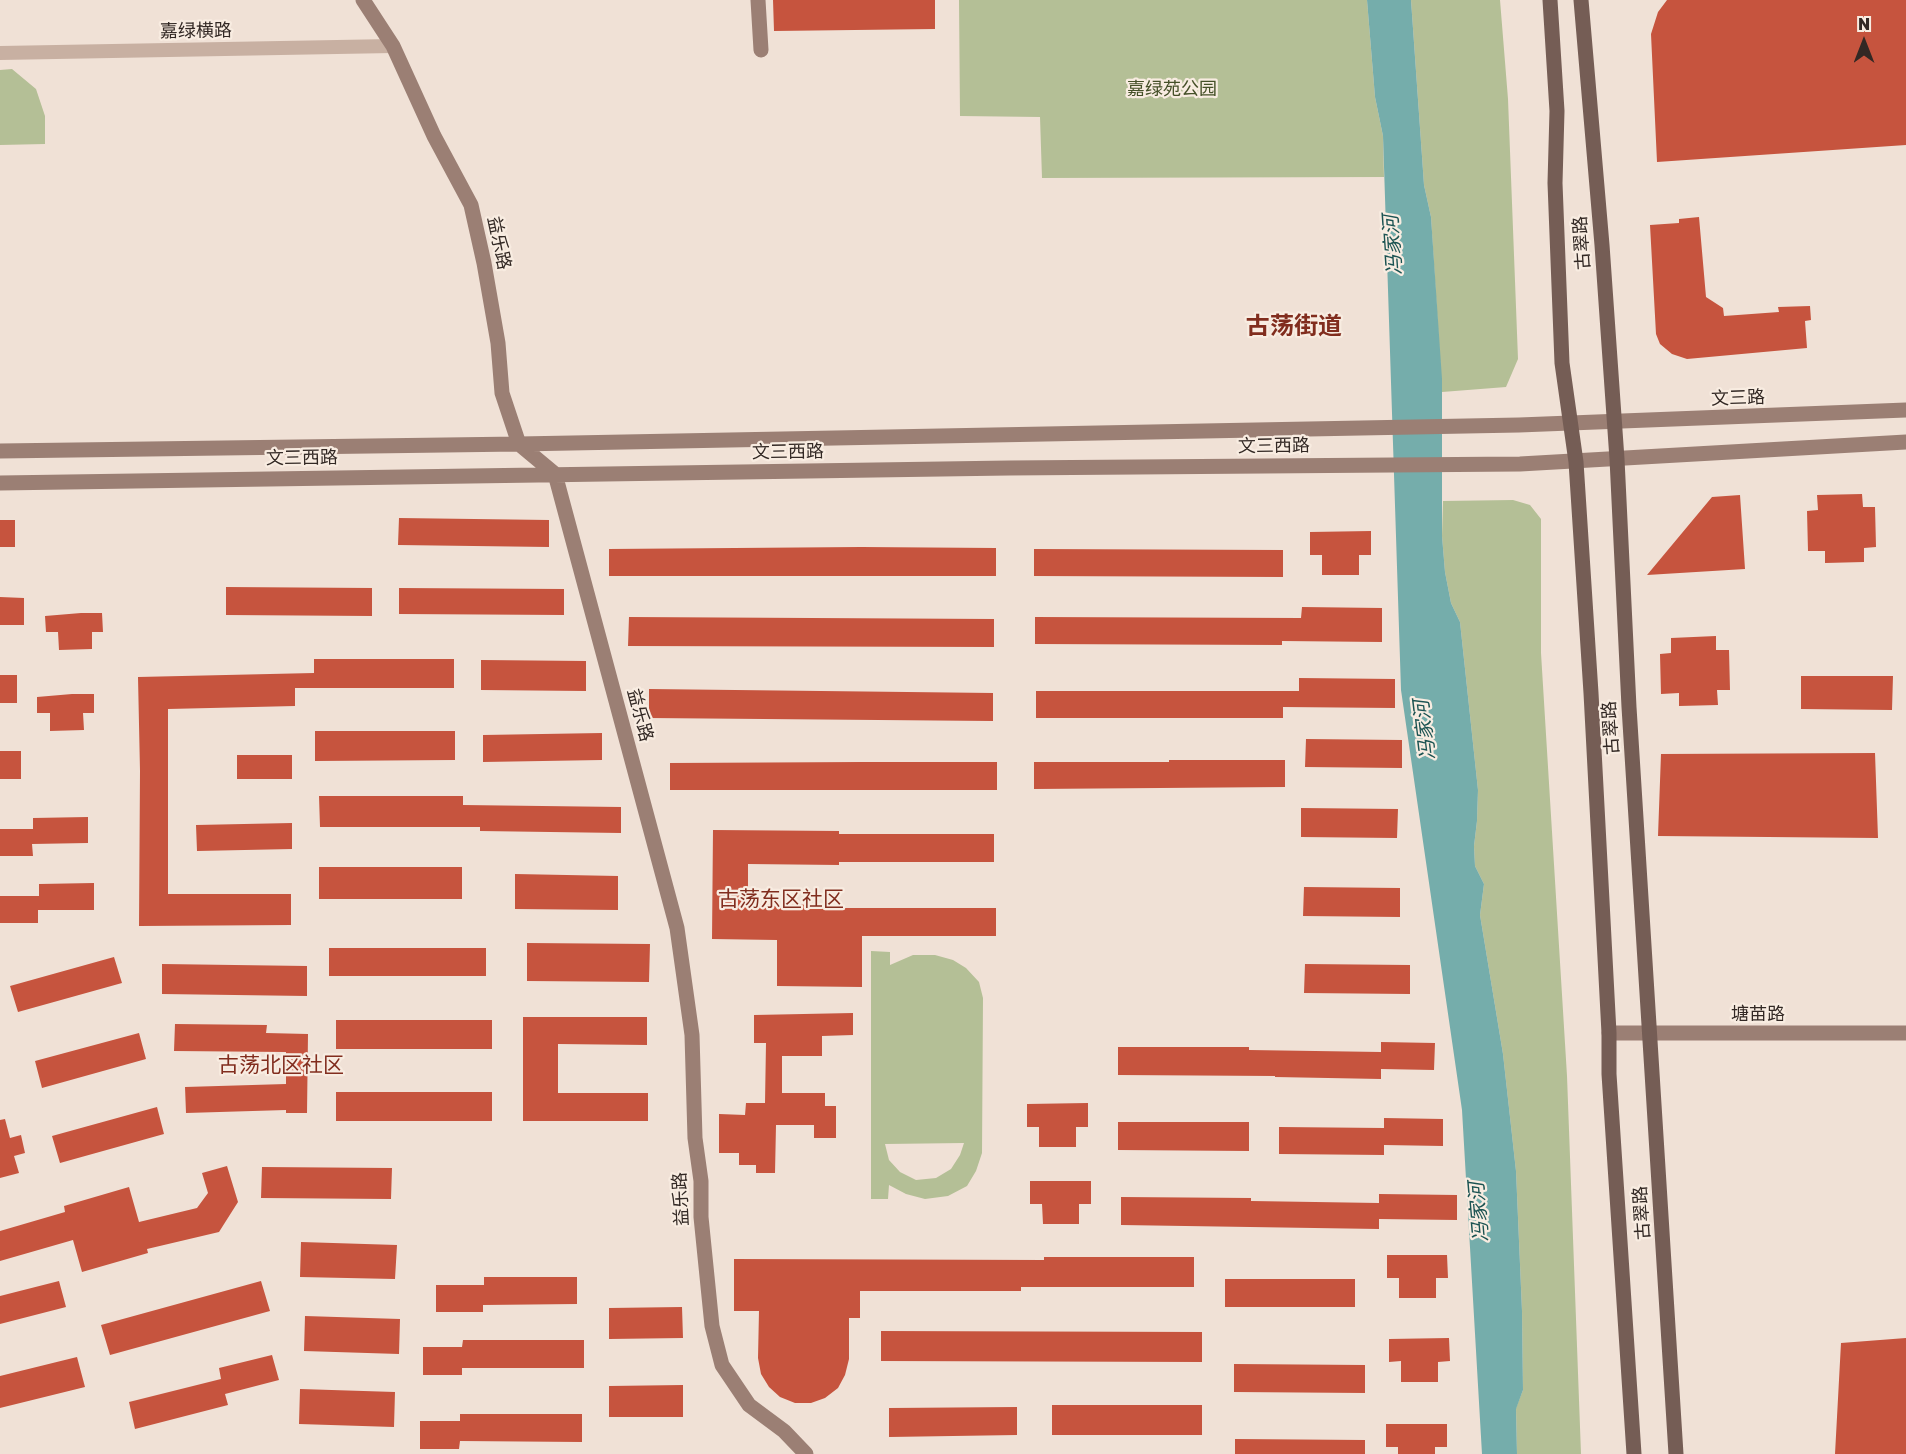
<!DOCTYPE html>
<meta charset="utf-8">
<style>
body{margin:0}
#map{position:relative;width:1906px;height:1454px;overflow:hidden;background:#f0e1d6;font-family:"Golos Text",sans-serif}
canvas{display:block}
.north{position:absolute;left:1834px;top:12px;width:60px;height:60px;-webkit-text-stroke:4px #f8ece1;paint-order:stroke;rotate:0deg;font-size:16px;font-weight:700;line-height:24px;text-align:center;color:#322824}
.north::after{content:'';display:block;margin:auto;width:21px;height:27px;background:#322824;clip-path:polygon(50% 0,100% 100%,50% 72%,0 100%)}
</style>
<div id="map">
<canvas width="1906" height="1454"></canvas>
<div class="north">N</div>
</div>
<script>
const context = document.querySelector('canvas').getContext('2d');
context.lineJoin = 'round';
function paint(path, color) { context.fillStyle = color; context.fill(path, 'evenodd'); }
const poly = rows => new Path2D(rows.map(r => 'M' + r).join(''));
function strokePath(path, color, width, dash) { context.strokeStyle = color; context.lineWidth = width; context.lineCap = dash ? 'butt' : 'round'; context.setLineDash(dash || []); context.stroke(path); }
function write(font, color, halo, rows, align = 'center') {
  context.font = font + ' "Golos Text","Noto Sans SC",sans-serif'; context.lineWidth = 4.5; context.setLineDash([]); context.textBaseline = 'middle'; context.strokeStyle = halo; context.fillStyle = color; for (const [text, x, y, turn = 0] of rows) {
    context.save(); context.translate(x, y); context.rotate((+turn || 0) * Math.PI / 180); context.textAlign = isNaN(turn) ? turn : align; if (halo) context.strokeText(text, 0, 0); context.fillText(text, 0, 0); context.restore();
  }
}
paint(poly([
 [959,0,1367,0,1375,97,1383,136,1384,177,1042,178,1040,117,960,116],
 [1411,0,1500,0,1508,99,1518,359,1506,387,1442,392,1431,217,1424,185],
 [12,69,36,89,45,116,45,144,0,145,0,70],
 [1513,500,1530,505,1541,519,1541,653,1567,1076,1581,1454,1517,1454,1516,1408,1523,1390,1522,1311,1516,1171,1503,1054,1480,915,1484,884,1475,866,1474,846,1477,821,1478,790,1460,622,1451,603,1445,572,1442,536,1443,501],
 [871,951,890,952,890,965,913,955,935,955,953,960,966,968,979,982,983,998,982,1153,976,1171,967,1186,948,1196,925,1199,906,1194,889,1185,888,1199,871,1199],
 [964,1143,960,1155,951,1169,936,1178,916,1180,900,1172,889,1160,885,1144]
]), '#b4bf96');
paint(poly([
 [1367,0,1411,0,1424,185,1431,217,1442,379,1442,536,1445,572,1451,603,1460,622,1478,790,1477,821,1474,846,1475,866,1484,884,1480,915,1503,1054,1516,1171,1522,1311,1523,1390,1516,1409,1517,1454,1482,1454,1462,1110,1401,690,1383,136,1375,97]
]), '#75adab');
paint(poly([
 [773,0,935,0,935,29,774,31],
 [1667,0,1906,0,1906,145,1657,162,1651,34,1658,12],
 [1699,217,1706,297,1723,308,1724,316,1779,312,1778,307,1810,306,1811,320,1805,321,1807,348,1687,359,1672,354,1660,344,1656,334,1650,225,1679,223,1679,219],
 [1862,494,1863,507,1875,507,1876,547,1864,548,1864,562,1825,563,1825,551,1808,551,1807,511,1818,510,1817,495],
 [1740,495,1745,569,1647,575,1712,497],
 [399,518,549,520,549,547,398,545],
 [0,520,15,520,15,547,0,547],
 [1371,531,1371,555,1359,555,1359,575,1322,575,1322,555,1310,555,1310,532],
 [861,547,996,548,996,576,609,576,609,549],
 [1034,549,1283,550,1283,577,1034,576],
 [226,587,372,588,372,616,226,615],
 [399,588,564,589,564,615,399,614],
 [0,597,24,598,24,625,0,625],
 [1302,607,1382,608,1382,642,1282,641,1282,645,1035,644,1035,617,1301,618],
 [81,613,102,613,103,632,92,632,92,649,59,650,58,632,46,632,45,616],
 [629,617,994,619,994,647,628,646],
 [1716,636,1716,650,1729,650,1730,690,1717,690,1718,705,1679,706,1679,693,1661,694,1660,654,1671,653,1671,638],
 [314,659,454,659,454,688,295,688,295,706,168,709,168,894,291,894,291,925,139,926,140,771,138,677,314,673],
 [481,660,586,661,586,691,481,690],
 [0,675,17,675,17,703,0,703],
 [1801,676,1893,676,1892,710,1801,709],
 [1299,678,1395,679,1395,708,1283,707,1283,718,1036,718,1036,691,1299,691],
 [649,689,993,693,993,721,649,718],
 [72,694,94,694,94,713,83,713,84,730,50,731,50,713,37,713,37,697],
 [315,731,455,731,455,760,315,761],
 [602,733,602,760,483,762,483,735],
 [1306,739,1402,740,1402,768,1305,767],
 [0,751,21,751,21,779,0,779],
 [1875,753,1878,838,1658,836,1661,754],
 [237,755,292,755,292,779,237,779],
 [1169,760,1285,760,1285,787,1034,789,1034,762,1169,762],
 [862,762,997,762,997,790,670,790,670,763],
 [319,796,463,796,463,805,621,807,621,833,480,831,480,827,320,827],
 [1301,808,1398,809,1397,838,1301,837],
 [88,817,88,843,32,844,33,856,0,856,0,829,33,829,33,818],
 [292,823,292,849,197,851,196,825],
 [713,830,839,831,839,834,994,834,994,862,839,862,839,865,748,864,748,904,839,905,838,908,996,908,996,936,862,936,862,987,777,986,777,940,712,939],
 [319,867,462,867,462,899,319,899],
 [515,874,618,876,618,910,515,909],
 [94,883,94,910,38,910,38,923,0,923,0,896,39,896,39,884],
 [1304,887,1400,888,1400,917,1303,916],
 [527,943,650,944,649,982,527,981],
 [329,948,486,948,486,976,329,976],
 [114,957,122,983,18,1012,10,986],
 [162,964,307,966,307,996,162,994],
 [1305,964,1410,965,1410,994,1304,993],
 [853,1013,853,1035,822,1036,822,1056,782,1056,782,1093,825,1093,825,1106,836,1106,836,1138,814,1138,814,1125,776,1125,775,1173,756,1173,756,1165,739,1165,739,1153,719,1153,719,1114,745,1115,746,1103,765,1103,766,1043,754,1043,754,1015],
 [523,1017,647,1017,647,1045,558,1044,558,1093,648,1093,648,1121,523,1121],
 [336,1020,492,1020,492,1049,336,1049],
 [175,1024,267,1025,266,1033,308,1034,307,1113,286,1113,286,1110,186,1113,185,1087,286,1084,286,1052,174,1051],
 [139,1033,146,1059,42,1088,35,1061],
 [1381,1042,1435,1043,1434,1070,1381,1069,1381,1079,1275,1077,1275,1076,1118,1075,1118,1047,1249,1047,1249,1050,1381,1052],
 [336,1092,492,1092,492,1121,336,1121],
 [1088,1103,1088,1127,1076,1127,1076,1147,1039,1147,1039,1127,1027,1127,1027,1104],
 [157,1107,164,1134,60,1163,52,1136],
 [1384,1118,1443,1119,1443,1146,1384,1145,1384,1155,1279,1154,1279,1127,1384,1128],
 [5,1119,10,1138,21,1135,25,1153,14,1156,19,1173,0,1178,0,1120],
 [1118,1122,1249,1122,1249,1151,1118,1150],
 [227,1166,238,1202,219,1232,147,1249,148,1253,82,1272,73,1240,0,1261,0,1231,65,1212,64,1206,129,1187,139,1222,197,1208,208,1193,202,1173],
 [262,1167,392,1168,391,1199,261,1198],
 [1030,1181,1091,1181,1091,1204,1079,1204,1079,1224,1043,1224,1042,1204,1030,1204],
 [1379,1194,1457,1195,1457,1220,1379,1219,1379,1229,1121,1225,1121,1197,1251,1198,1251,1201,1379,1203],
 [301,1242,397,1245,395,1279,300,1277],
 [1387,1255,1447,1255,1448,1278,1436,1278,1436,1298,1399,1298,1399,1278,1387,1278],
 [1044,1257,1194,1257,1194,1287,1021,1287,1021,1291,860,1291,860,1318,849,1318,849,1359,845,1375,838,1388,825,1398,811,1403,795,1403,780,1397,769,1387,761,1374,758,1358,759,1311,734,1311,734,1259,1044,1260],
 [484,1277,577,1277,577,1304,483,1305,483,1312,436,1312,436,1285,484,1285],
 [1225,1279,1355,1279,1355,1307,1225,1307],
 [59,1281,66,1307,0,1324,0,1296],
 [261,1281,270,1311,110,1355,101,1325],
 [682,1307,683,1338,609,1339,609,1308],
 [305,1316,400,1319,399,1354,304,1351],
 [881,1331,1202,1332,1202,1362,881,1361],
 [1449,1338,1450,1361,1438,1362,1438,1382,1401,1382,1401,1361,1389,1362,1389,1339],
 [1906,1338,1906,1454,1835,1454,1841,1343],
 [463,1340,584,1340,584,1368,462,1368,462,1375,423,1375,423,1347,462,1347],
 [272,1355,279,1380,225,1394,228,1405,135,1429,129,1402,221,1379,219,1368],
 [77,1357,85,1387,0,1408,0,1376],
 [1234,1364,1365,1365,1365,1393,1234,1392],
 [683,1385,683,1417,609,1417,609,1386],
 [300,1389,395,1392,394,1427,299,1424],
 [1052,1405,1202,1405,1202,1435,1052,1435],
 [1017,1407,1017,1435,889,1437,889,1408],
 [460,1414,582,1414,582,1442,460,1441,459,1449,420,1449,420,1421,460,1421],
 [1386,1424,1447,1424,1447,1447,1435,1447,1435,1454,1398,1454,1398,1447,1386,1447],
 [1235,1439,1365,1440,1365,1454,1235,1454]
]), '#c6543e');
strokePath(poly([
 [0,53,393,46]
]), '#c8b0a2', 14);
strokePath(poly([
 [363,0,393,46,434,136,471,205,484,263,498,343,502,393,519,444,555,474,677,928,692,1035,695,1138,701,1181,701,1217,712,1326,722,1365,749,1405,784,1431,806,1454],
 [758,0,761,50],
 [0,451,519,444,1519,425,1906,410],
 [0,483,1009,468,1520,464,1906,442],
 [1609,1033,1906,1033]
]), '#9b7f74', 15);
strokePath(poly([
 [1550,0,1557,111,1555,183,1562,363,1576,462,1591,693,1609,1033,1609,1074,1634,1454],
 [1581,0,1602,245,1617,459,1629,707,1676,1454]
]), '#755d55', 15);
write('18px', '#322824', '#f8ece1', [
 ["嘉绿横路",196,31,-1],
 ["益乐路",499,243,78],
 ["古翠路",1582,243,-94],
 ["文三路",1738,398,-2],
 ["文三西路",1274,446,-1],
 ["文三西路",788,452,-1],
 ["文三西路",302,458,-1],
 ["益乐路",640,715,75],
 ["古翠路",1611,728,-94],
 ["塘苗路",1758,1014],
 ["益乐路",681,1199,-93],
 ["古翠路",1642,1213,-94]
]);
write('18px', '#455028', '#f8ece1', [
 ["嘉绿苑公园",1172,89]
]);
write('italic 20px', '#1b5352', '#f8ece1', [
 ["冯家河",1393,245,-94],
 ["冯家河",1425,730,-97],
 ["冯家河",1479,1212,-95]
]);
write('21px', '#812d1e', '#f8ece1', [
 ["古荡东区社区",781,899],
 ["古荡北区社区",281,1065]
]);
write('bold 24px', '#812d1e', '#f8ece1', [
 ["古荡街道",1294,326]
]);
</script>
